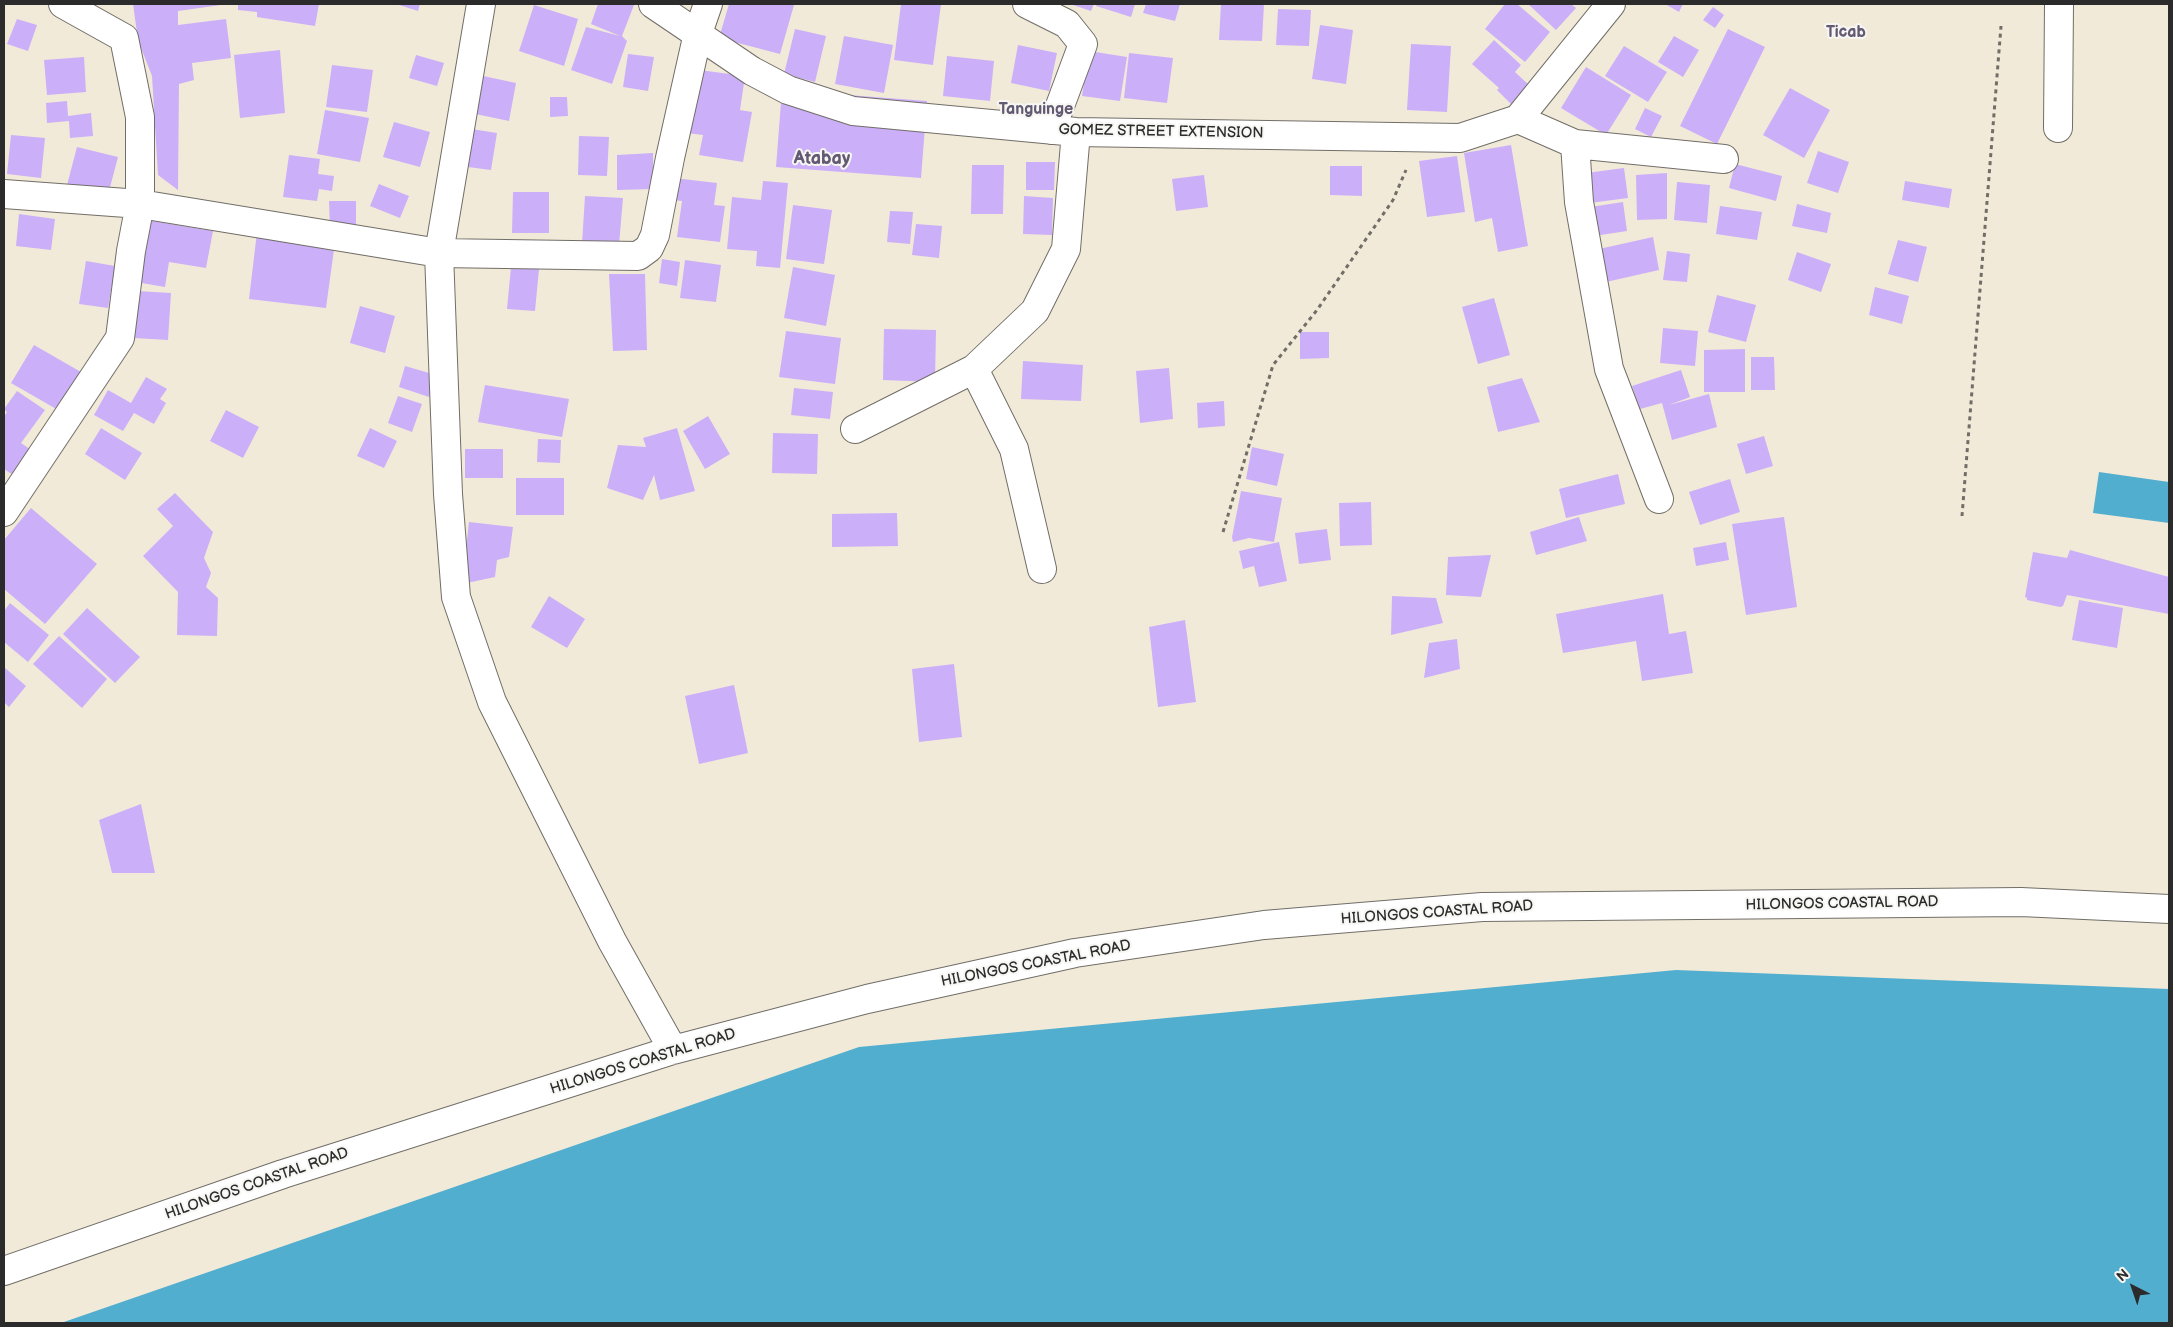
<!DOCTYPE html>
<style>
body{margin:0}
#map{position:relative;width:2173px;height:1327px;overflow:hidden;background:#f2ead8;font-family:"Balsamiq Sans",sans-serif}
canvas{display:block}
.frame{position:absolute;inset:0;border:5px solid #2b2b2b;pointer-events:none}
.north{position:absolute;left:2108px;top:1262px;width:50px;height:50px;-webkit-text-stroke:4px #f6f6f2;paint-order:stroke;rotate:319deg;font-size:14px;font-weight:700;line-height:20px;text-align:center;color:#2b2b2b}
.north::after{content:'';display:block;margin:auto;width:18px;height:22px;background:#2b2b2b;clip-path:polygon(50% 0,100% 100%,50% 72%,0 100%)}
</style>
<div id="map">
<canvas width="2173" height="1327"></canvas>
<div class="frame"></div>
<div class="north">N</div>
</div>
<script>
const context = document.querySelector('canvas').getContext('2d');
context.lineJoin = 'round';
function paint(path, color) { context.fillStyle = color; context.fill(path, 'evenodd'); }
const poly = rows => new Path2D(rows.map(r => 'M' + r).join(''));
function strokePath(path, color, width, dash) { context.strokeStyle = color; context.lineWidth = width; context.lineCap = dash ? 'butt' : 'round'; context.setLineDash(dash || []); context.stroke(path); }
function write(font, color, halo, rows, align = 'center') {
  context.font = font + ' "Balsamiq Sans",sans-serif'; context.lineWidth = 4; context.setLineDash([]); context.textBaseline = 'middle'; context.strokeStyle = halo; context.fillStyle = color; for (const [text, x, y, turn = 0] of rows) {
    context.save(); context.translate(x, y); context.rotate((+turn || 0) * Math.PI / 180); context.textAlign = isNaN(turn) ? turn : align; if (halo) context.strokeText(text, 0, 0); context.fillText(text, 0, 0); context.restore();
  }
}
paint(poly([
 [2099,472,2169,482,2169,523,2093,513],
 [1676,970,2169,989,2169,1323,61,1323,859,1047]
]), '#51aecf');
paint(poly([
 [133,4,228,4,178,11,178,25,226,19,231,58,192,63,194,80,179,84,178,190,158,175,152,76,138,40],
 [238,4,319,4,315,26,257,17,257,12,238,10],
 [396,4,420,4,418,11],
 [598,4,634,5,622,36,627,41,612,84,571,70,586,27,620,36,591,24],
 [729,4,794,5,780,54,719,38],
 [901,4,941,4,933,65,894,60],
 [1070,4,1094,4,1091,11],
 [1097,4,1135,4,1131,17,1096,6],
 [1146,4,1180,4,1175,21,1143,13],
 [1221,4,1264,4,1262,41,1219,40],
 [1505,4,1517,4,1550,32,1525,62,1485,29],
 [1528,4,1571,4,1576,8,1556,30],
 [1665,4,1683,4,1679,12],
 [534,5,578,19,564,66,519,51],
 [1713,7,1724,15,1715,28,1703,20],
 [1278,9,1311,10,1309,46,1276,45],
 [17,19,37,25,28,51,7,44],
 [1320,25,1353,30,1346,84,1312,79],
 [795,29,826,36,815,82,784,74],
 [1728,29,1765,47,1717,144,1680,126],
 [844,36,893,45,884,93,835,84],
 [1674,36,1699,50,1683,77,1658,62],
 [1494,40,1521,65,1515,72,1530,86,1512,105,1497,90,1499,88,1472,64],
 [1411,44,1451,46,1447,112,1407,110],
 [1018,45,1057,53,1049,91,1011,83],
 [1624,46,1667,72,1648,102,1605,76],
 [280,50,285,113,240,118,234,55],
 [1089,51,1127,57,1120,101,1082,96],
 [1129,53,1173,58,1167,103,1124,98],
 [628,54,654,57,648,91,623,87],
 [416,55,444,63,437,86,409,78],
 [947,56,994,61,990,101,943,96],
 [84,57,86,92,47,95,44,60],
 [332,65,373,70,367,112,326,107],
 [1586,67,1631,95,1606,135,1561,108],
 [699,70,745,76,740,110,752,112,743,162,699,155,703,135,687,133],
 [474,74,516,83,509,121,466,112],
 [1790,88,1830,110,1804,158,1763,135],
 [782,90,927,101,921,178,776,167],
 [550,97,567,97,568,116,550,117],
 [67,101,68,116,91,113,93,136,70,138,69,121,47,123,46,103],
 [1645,108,1662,116,1651,137,1635,129],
 [325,110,369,118,360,162,317,154],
 [394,122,430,132,420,167,383,157],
 [465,128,497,133,491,170,460,166],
 [11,135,45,138,41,178,7,174],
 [579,136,609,137,607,176,578,175],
 [1511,145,1528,246,1498,252,1492,218,1475,222,1464,153],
 [77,147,118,157,108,195,67,185],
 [1818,151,1849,162,1838,193,1807,183],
 [653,153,653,189,617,190,617,155],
 [289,155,320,159,318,174,334,176,332,191,319,189,317,201,283,197],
 [1457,156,1465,212,1427,217,1419,161],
 [1026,162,1055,162,1054,190,1026,190],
 [1735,164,1782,176,1776,201,1729,188],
 [972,165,1004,165,1003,214,971,214],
 [1330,166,1362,166,1362,196,1330,195],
 [1624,168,1628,198,1590,203,1586,173],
 [1667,173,1667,219,1637,220,1636,175],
 [1204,175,1208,207,1176,211,1172,179],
 [674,178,717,183,714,205,725,206,720,242,677,237,682,201,672,200],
 [763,181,788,183,780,268,756,266,757,251,727,249,732,197,761,200],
 [1905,181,1952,189,1949,208,1902,200],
 [1677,182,1710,185,1707,223,1674,220],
 [379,184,409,196,400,218,370,206],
 [513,192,549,192,549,233,512,233],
 [585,196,623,198,619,245,582,243],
 [1024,196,1053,198,1052,235,1023,234],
 [329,201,356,201,356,228,330,228],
 [1623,202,1627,231,1594,236,1590,207],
 [1797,204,1831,213,1827,233,1792,226],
 [793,205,832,210,824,264,786,259],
 [1720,206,1762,212,1757,240,1716,234],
 [890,211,913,212,910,244,887,242],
 [19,214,55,219,51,250,16,246],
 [140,219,213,231,206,268,169,262,165,287,130,281],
 [916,224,942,226,939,258,912,255],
 [257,232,335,242,326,308,249,299],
 [1653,237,1659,270,1606,282,1599,249],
 [1898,240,1927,247,1918,282,1888,274],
 [1667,251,1690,254,1687,282,1663,280],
 [1797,252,1831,264,1821,292,1788,280],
 [662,259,680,262,677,286,659,283],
 [685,260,721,265,716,302,680,298],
 [86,261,115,266,108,308,79,304],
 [511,267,539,269,535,311,507,309],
 [793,267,835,275,826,326,784,318],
 [609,274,645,274,647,350,613,351],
 [1875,287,1909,296,1902,324,1869,315],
 [137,291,171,293,168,340,134,338],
 [1717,295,1756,305,1746,342,1708,332],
 [1494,298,1510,355,1478,364,1462,307],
 [360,306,395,316,385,353,350,343],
 [1663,328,1698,331,1695,366,1660,363],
 [884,329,936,330,935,382,883,380],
 [786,331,841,338,835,384,779,377],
 [1300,332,1329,332,1329,358,1300,359],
 [34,345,81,372,58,410,11,383],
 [1745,349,1745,392,1704,392,1704,350],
 [1751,357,1774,357,1775,390,1751,390],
 [1023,361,1083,365,1081,401,1021,399],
 [405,366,436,375,429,397,399,387],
 [1169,368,1173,419,1140,423,1136,371],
 [1681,370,1690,397,1669,405,1709,394,1717,427,1672,440,1662,403,1640,409,1632,386],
 [146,377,167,389,160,399,166,403,154,424,134,413,123,431,94,415,108,390,131,403],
 [1522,378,1540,422,1498,432,1487,387],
 [485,385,569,399,562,437,478,422],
 [794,388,833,392,830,419,791,415],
 [17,391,45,410,21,443,31,450,13,475,4,469,4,417,7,412,4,409],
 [398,396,422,404,412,432,388,423],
 [1224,401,1225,426,1198,428,1197,403],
 [226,410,259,427,243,458,210,441],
 [708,416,730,454,705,469,683,431],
 [101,428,142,453,125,480,85,454],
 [370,428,397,441,384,468,357,456],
 [677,428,695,491,660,500,654,475,643,500,607,488,618,445,646,447,643,438],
 [773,433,818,434,817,474,772,473],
 [1764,436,1773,466,1746,474,1737,444],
 [538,439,561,440,560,463,537,462],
 [1252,447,1284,454,1277,486,1246,479],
 [465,449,503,449,503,478,465,478],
 [1618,474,1625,504,1566,518,1559,489],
 [516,478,564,478,564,515,516,515],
 [1730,479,1740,512,1700,525,1689,492],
 [1241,491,1282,498,1274,542,1249,538,1233,542,1232,537],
 [175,493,213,532,204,558,211,573,206,587,218,598,217,636,177,635,178,592,143,556,173,526,157,509],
 [1371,502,1372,545,1340,546,1339,503],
 [31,508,97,564,45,624,4,589,4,540],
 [897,513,898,546,832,547,832,514],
 [1579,517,1587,541,1536,555,1530,532],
 [1784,517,1797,607,1746,615,1732,524],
 [469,522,513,527,509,557,497,560,495,577,462,584],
 [1327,529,1331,560,1299,564,1295,533],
 [1279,542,1287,581,1259,587,1254,566,1243,569,1239,551],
 [1726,542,1729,560,1696,566,1693,548],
 [2070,550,2169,577,2169,614,2067,595,2063,606,2060,607,2027,600,2027,598,2025,597,2033,552,2067,558],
 [1491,555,1481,597,1446,595,1448,557],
 [1663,594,1669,634,1686,631,1693,673,1642,681,1636,641,1563,653,1556,614],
 [549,596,585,619,567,648,531,627],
 [1392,596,1436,598,1443,623,1391,635],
 [2079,600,2123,608,2117,648,2072,640],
 [10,603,49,635,28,662,4,642,4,611],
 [87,608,140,657,115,683,63,634],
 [1185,620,1196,702,1158,707,1149,627],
 [59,636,107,679,82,708,33,664],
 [1457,639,1460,669,1424,678,1429,643],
 [954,664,962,737,919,742,912,669],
 [4,667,26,686,9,707,4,702],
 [734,685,748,753,699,764,685,696],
 [141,804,155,873,112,873,99,820]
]), '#ccaff9');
const minor = poly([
 [653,4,752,71,788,90,853,111,1076,132,1460,138,1518,119,1611,4],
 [1027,4,1067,24,1083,44,1051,130],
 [1518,119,1575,144,1579,202,1609,369,1659,499],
 [2058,128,2059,4],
 [1575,144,1724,159],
 [4,194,140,204,439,253,481,4],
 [974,369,1014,449,1042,569],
 [855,429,974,369,1035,311,1066,249,1076,132],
 [4,512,120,338,131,251,140,204,140,117,124,38,63,4],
 [673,1050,612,941,492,702,456,597,448,494,439,253,638,256,649,248,655,235,670,158,698,33,708,4],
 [4,1271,283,1174,673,1050,867,999,1075,953,1264,925,1482,907,2021,902,2169,909]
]);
strokePath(minor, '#716e68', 30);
strokePath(poly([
 [1962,516,2001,26],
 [1223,532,1273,365,1317,310,1393,200,1406,170]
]), '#716e68', 3, [4, 4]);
strokePath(minor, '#fff', 28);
write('15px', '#2b2b2b', '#f6f6f2', [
 ["GOMEZ STREET EXTENSION",1161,132,1],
 ["HILONGOS COASTAL ROAD",1842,904,-1],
 ["HILONGOS COASTAL ROAD",1437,913,-4],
 ["HILONGOS COASTAL ROAD",1036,964,-11],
 ["HILONGOS COASTAL ROAD",643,1062,-17],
 ["HILONGOS COASTAL ROAD",257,1184,-19]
]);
write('bold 16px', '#635973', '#f6f6f2', [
 ["Ticab",1846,33],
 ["Tanguinge",1036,110]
]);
write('bold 18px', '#635973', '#f6f6f2', [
 ["Atabay",822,159]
]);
</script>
